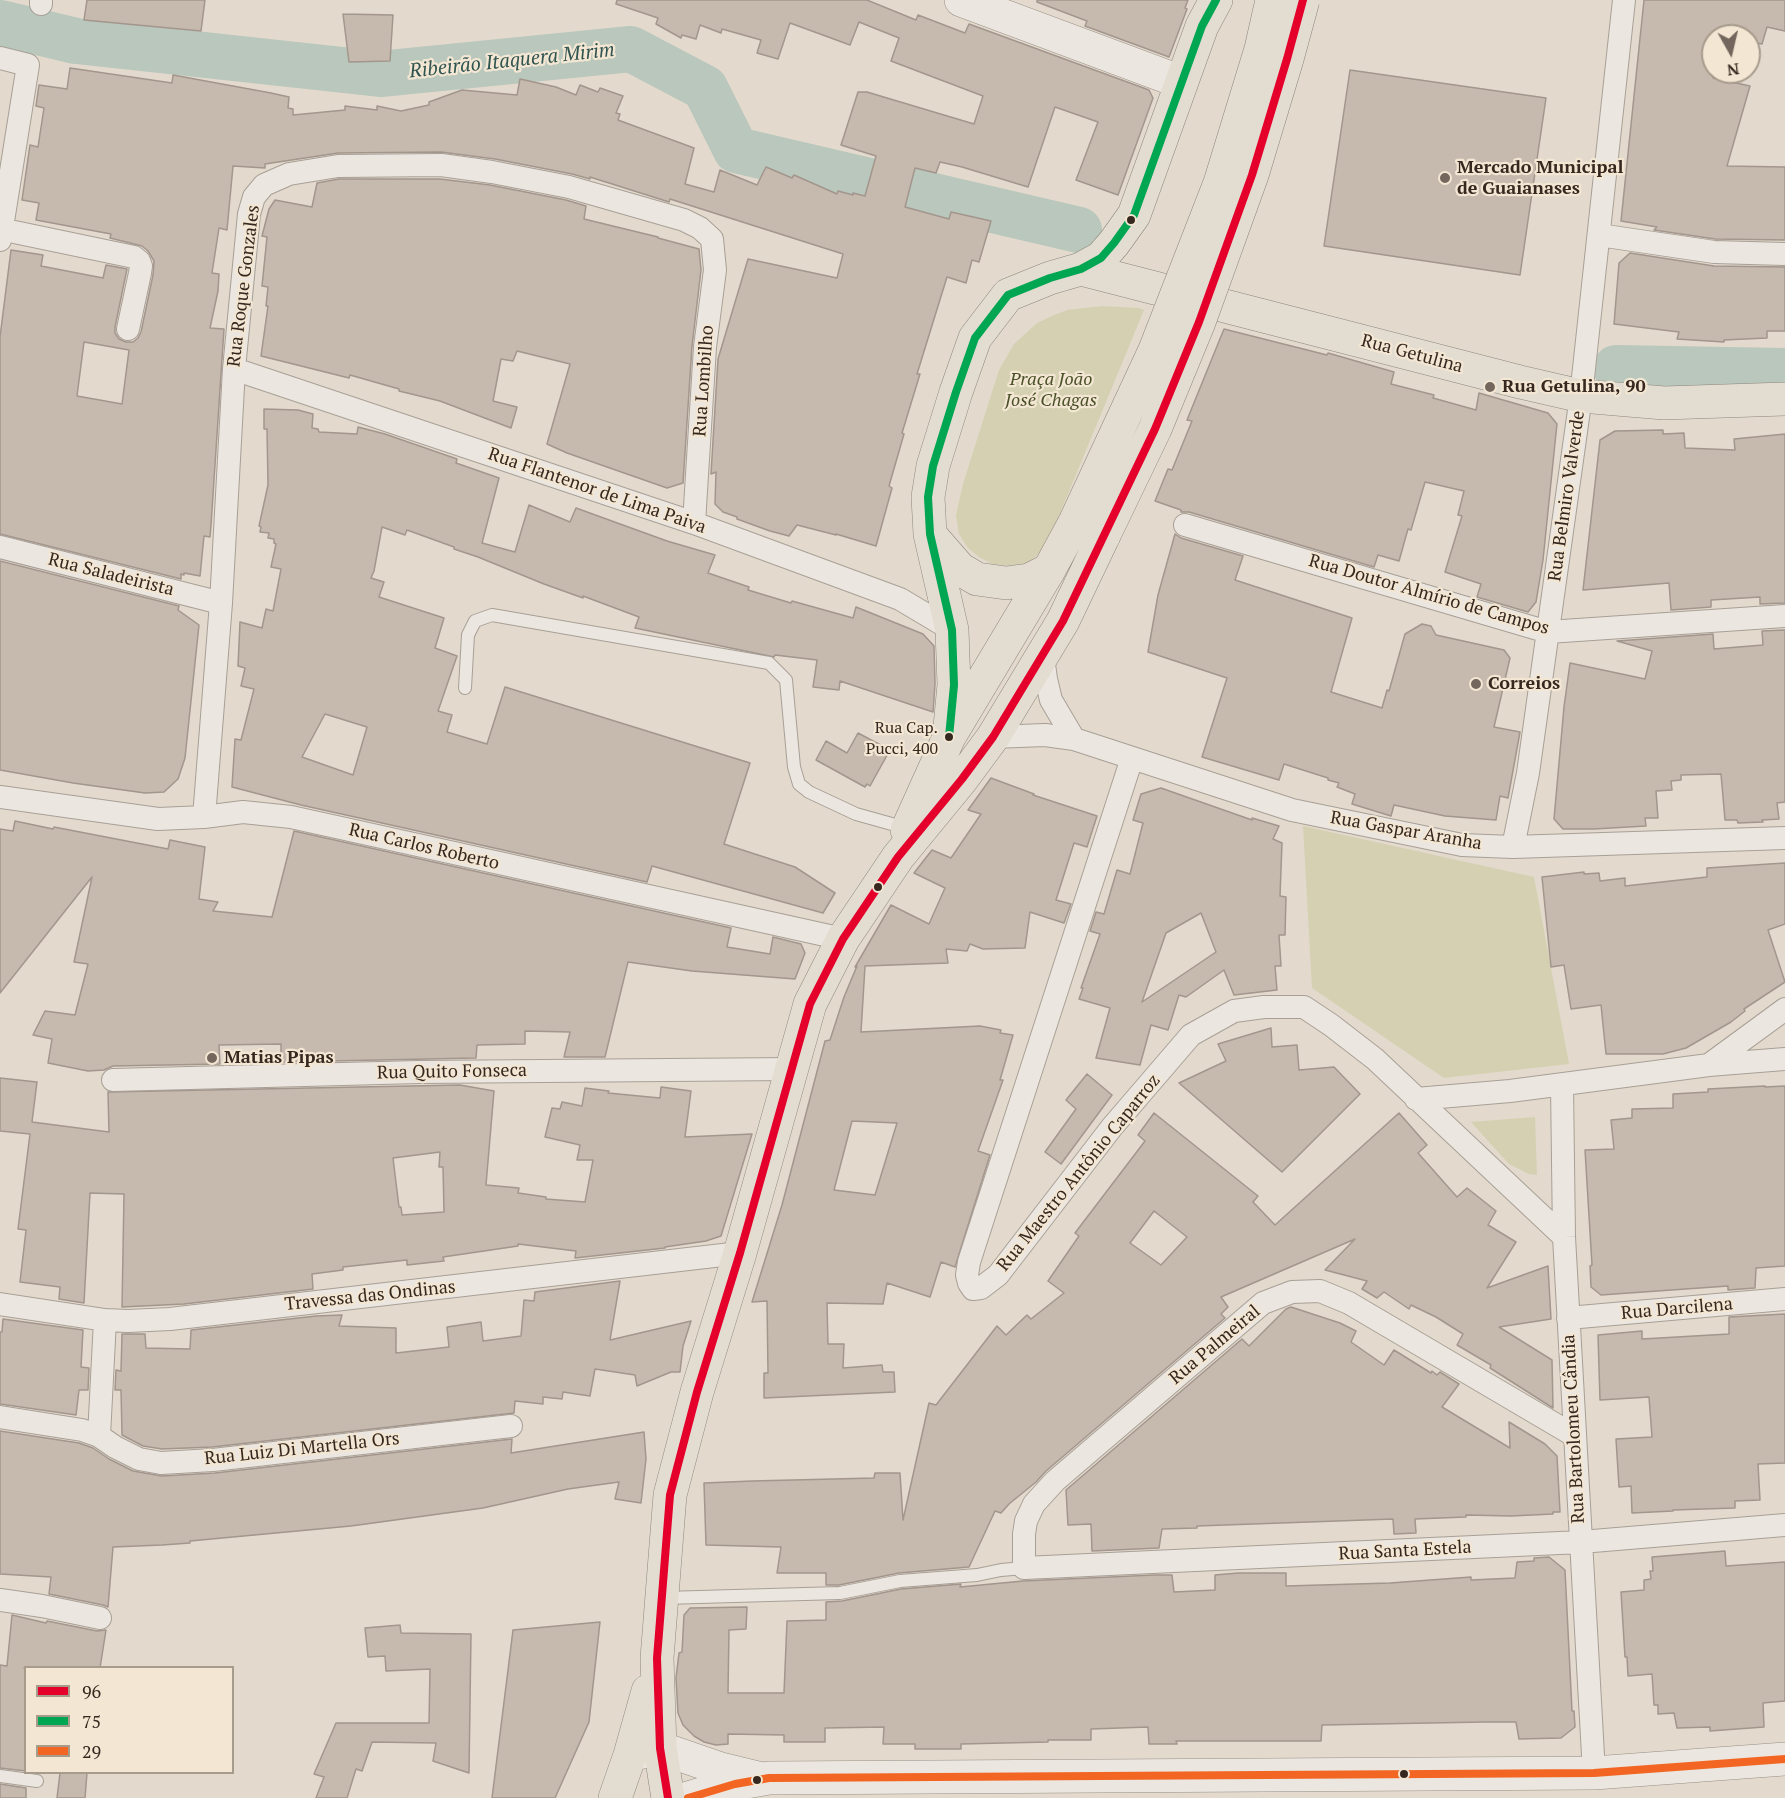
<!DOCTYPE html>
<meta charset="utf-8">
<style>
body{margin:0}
#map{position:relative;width:1785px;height:1798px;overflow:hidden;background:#e3dacd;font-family:"PT Serif",serif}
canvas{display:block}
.legend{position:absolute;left:24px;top:1666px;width:210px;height:108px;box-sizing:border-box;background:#f3e7d4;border:2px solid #a79b8c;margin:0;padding:8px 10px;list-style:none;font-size:18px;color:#36281f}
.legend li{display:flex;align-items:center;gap:12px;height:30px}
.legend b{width:30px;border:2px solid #a79b8c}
.north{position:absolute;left:1701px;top:24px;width:60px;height:60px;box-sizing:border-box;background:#f3e7d4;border:2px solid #a79b8c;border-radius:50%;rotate:172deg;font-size:16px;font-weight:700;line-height:24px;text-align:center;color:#36281f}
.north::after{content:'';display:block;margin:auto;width:21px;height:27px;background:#73665c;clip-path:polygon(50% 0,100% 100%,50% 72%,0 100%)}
</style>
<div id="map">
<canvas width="1785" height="1798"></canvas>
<ul class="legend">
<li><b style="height:8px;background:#e4002b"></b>96</li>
<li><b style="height:8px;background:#00a651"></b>75</li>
<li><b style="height:8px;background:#f26522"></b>29</li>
</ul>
<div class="north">N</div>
</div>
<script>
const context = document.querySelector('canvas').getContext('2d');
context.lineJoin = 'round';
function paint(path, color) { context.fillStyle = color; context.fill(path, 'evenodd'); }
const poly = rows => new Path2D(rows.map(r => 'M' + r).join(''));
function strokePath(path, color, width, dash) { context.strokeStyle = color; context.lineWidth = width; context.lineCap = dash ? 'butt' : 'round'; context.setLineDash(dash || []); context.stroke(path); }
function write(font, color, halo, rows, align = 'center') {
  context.font = font + ' "PT Serif",serif'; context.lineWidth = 4.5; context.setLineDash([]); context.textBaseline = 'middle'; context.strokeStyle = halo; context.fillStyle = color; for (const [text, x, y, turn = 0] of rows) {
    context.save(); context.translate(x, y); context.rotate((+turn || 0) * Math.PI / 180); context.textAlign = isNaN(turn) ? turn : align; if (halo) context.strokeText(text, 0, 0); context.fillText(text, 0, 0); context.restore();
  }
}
paint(poly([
 [1102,306,1139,308,1144,310,1056,523,1042,550,1032,560,1026,563,1009,566,992,564,979,557,968,548,959,534,956,515,963,484,999,370,1014,344,1037,323,1052,316,1067,310],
 [1303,826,1534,877,1569,1064,1444,1078,1312,988],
 [1535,1117,1537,1175,1529,1174,1509,1164,1471,1122]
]), '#d4d0b1');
strokePath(poly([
 [0,23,76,41,380,74,631,49,705,88,736,150,1079,230],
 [1616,368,1785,371]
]), '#b9c7bc', 46);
const building = poly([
 [87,0,205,0,201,31,84,20,87,0],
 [617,0,867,0,916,20,918,15,965,33,969,24,1149,90,1153,98,1118,195,1076,180,1098,122,1055,107,1028,187,962,167,940,162,936,173,915,168,905,207,949,219,951,212,991,221,979,262,972,260,966,283,947,277,917,374,920,374,902,433,904,434,889,486,892,488,876,546,836,534,836,535,797,525,789,536,770,531,737,519,737,517,723,512,715,504,716,472,711,474,718,359,748,259,837,278,843,254,670,199,669,202,590,177,590,179,572,174,495,159,441,152,338,153,265,164,265,168,233,166,227,230,219,228,212,273,219,274,218,291,210,328,224,329,211,525,210,537,204,536,200,576,184,573,184,575,181,574,181,579,0,534,0,337,11,250,43,255,41,266,103,278,106,265,127,269,115,327,115,333,119,339,126,342,133,342,138,338,141,332,153,275,154,261,148,251,142,246,110,238,111,234,36,220,39,203,22,200,30,145,38,147,44,108,36,106,39,85,67,89,70,68,172,83,173,75,271,93,289,97,288,108,293,109,293,115,345,110,345,106,377,110,377,106,401,111,429,105,429,102,462,90,517,95,520,79,556,87,576,95,580,85,598,92,600,88,623,96,616,113,620,114,618,120,694,148,685,184,714,192,720,170,757,185,766,167,792,178,794,175,837,194,838,191,853,195,853,193,865,196,876,156,841,145,858,92,867,92,974,124,983,96,891,61,899,38,859,22,850,45,790,23,778,59,757,53,761,40,722,29,721,33,700,25,696,39,682,35,681,38,656,24,658,18,616,4,617,0],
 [84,342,129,350,122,404,77,396,84,342],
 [1037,0,1188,0,1185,8,1187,9,1169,57,1085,26,1087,21,1037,2,1037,0],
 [1644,0,1785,0,1785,31,1767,27,1762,44,1749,42,1749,36,1713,35,1713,78,1750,86,1727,166,1785,167,1785,240,1715,239,1654,230,1657,227,1621,221,1644,0],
 [343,14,393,15,390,61,349,62,343,14],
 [1350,70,1546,98,1520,275,1324,246,1350,70],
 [339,179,440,179,490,185,566,200,586,206,584,219,658,237,658,238,699,249,701,270,692,346,683,483,667,488,567,453,547,444,570,364,517,351,513,361,501,359,493,401,517,407,511,428,440,401,399,391,399,389,350,375,349,378,261,356,268,306,266,306,268,287,262,286,267,237,262,236,269,209,275,200,312,207,317,183,339,179],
 [1630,253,1714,266,1785,267,1785,331,1767,331,1767,338,1724,340,1724,342,1677,339,1679,332,1614,324,1619,263,1630,253],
 [1224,329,1327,355,1328,353,1394,372,1391,384,1434,395,1433,398,1476,410,1479,393,1548,413,1557,424,1555,443,1543,560,1536,602,1528,612,1477,597,1481,584,1445,572,1462,516,1458,515,1464,491,1425,482,1411,530,1408,529,1399,561,1378,555,1374,567,1189,512,1181,512,1181,510,1155,501,1168,469,1172,470,1192,421,1187,420,1224,329],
 [264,409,298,410,313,414,312,428,318,429,319,432,357,434,358,427,385,434,457,459,456,463,499,478,482,543,515,552,529,505,570,522,576,508,667,541,715,555,708,573,749,587,748,590,791,603,792,601,853,618,856,607,923,634,934,646,935,684,933,712,840,681,839,690,813,687,817,660,775,655,774,657,635,628,639,617,583,596,583,598,544,584,478,557,454,549,454,547,407,530,405,535,382,527,374,571,371,578,384,582,379,597,444,618,435,648,457,656,438,711,452,715,447,732,487,744,505,687,750,763,724,844,795,867,835,893,823,913,652,866,647,882,301,805,232,787,235,739,241,740,254,689,241,686,245,668,238,666,240,622,262,628,266,609,273,611,281,569,271,567,276,544,274,543,274,539,268,538,269,533,260,532,261,527,259,526,268,485,267,429,264,429,264,409],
 [325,714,367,727,353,775,302,757,325,714],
 [1663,430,1663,434,1684,433,1685,448,1735,450,1734,439,1785,434,1785,603,1760,604,1760,597,1711,600,1711,607,1671,610,1669,583,1583,590,1600,440,1615,431,1663,430],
 [1175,534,1181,538,1243,556,1235,580,1352,618,1331,692,1382,708,1387,690,1389,691,1405,634,1422,624,1431,626,1436,635,1504,650,1510,658,1494,727,1520,732,1508,798,1500,796,1496,820,1445,816,1394,805,1391,816,1352,804,1355,794,1337,787,1339,783,1328,780,1328,778,1284,764,1279,780,1202,757,1227,678,1148,652,1158,595,1175,534],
 [0,561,179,606,178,610,199,625,185,758,178,779,164,792,145,793,73,783,0,770,0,561],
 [1785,630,1785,802,1777,803,1779,819,1762,820,1763,822,1738,823,1737,820,1725,820,1721,774,1681,775,1681,780,1671,781,1672,790,1656,791,1658,818,1645,818,1646,826,1594,829,1563,829,1554,819,1564,707,1570,663,1645,679,1652,651,1617,641,1713,634,1714,649,1763,645,1762,631,1785,630],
 [858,733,890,750,870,786,867,784,865,787,816,760,826,741,847,753,858,733],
 [991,778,1034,794,1033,795,1097,816,1087,847,1074,843,1056,900,1071,904,1064,923,1030,912,1025,948,983,949,970,944,967,951,946,949,948,963,865,966,861,1032,980,1026,1001,1030,1000,1033,1013,1035,1000,1080,1003,1080,978,1151,990,1155,955,1267,941,1262,930,1297,887,1283,883,1304,827,1303,828,1344,844,1344,843,1368,882,1365,883,1372,894,1372,895,1392,764,1398,764,1373,768,1373,767,1301,752,1302,782,1205,825,1041,830,1040,844,997,857,966,855,967,891,905,929,924,945,888,914,873,932,850,951,858,981,814,968,810,991,778],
 [852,1121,897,1123,875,1195,834,1190,852,1121],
 [1161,788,1252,820,1252,818,1279,826,1273,839,1282,843,1280,896,1286,897,1285,935,1279,935,1281,966,1275,966,1277,990,1234,995,1224,970,1186,997,1179,995,1168,1030,1151,1025,1140,1065,1096,1058,1110,1008,1079,999,1083,988,1081,988,1100,934,1090,931,1096,912,1104,914,1117,870,1130,874,1143,823,1133,820,1141,794,1161,788],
 [1201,913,1216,952,1142,1002,1166,933,1201,913],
 [15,821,53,829,54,827,168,849,170,840,205,847,199,899,218,902,213,911,272,917,294,831,731,928,727,947,770,954,773,937,801,944,805,953,795,979,692,971,628,962,605,1057,564,1057,570,1032,525,1031,525,1044,477,1045,476,1058,281,1062,281,1044,219,1045,220,1064,113,1066,104,1070,88,1071,48,1063,52,1039,33,1035,45,1011,75,1015,88,964,74,962,92,877,0,993,0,829,13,831,15,821],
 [1785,863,1785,924,1768,930,1785,982,1744,1009,1745,1011,1731,1022,1686,1048,1663,1054,1606,1054,1601,1005,1571,1009,1564,965,1551,967,1542,877,1584,872,1584,874,1599,873,1600,881,1625,878,1625,886,1707,877,1707,868,1785,863],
 [1271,1028,1272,1047,1297,1045,1299,1070,1334,1067,1360,1094,1282,1172,1179,1083,1226,1061,1218,1044,1271,1028],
 [1087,1074,1112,1095,1061,1164,1045,1152,1076,1109,1066,1100,1087,1074],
 [0,1078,37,1082,32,1122,109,1132,108,1092,460,1085,494,1091,486,1185,519,1188,518,1193,546,1197,546,1199,585,1202,593,1160,577,1160,580,1145,545,1137,552,1108,560,1109,562,1102,582,1106,585,1088,609,1091,608,1093,660,1098,661,1087,691,1091,685,1137,752,1134,721,1236,706,1241,665,1247,665,1248,575,1258,576,1251,518,1244,518,1246,443,1257,444,1261,407,1265,407,1260,343,1267,343,1270,312,1274,313,1289,184,1304,122,1307,124,1194,90,1193,84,1303,59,1299,60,1287,20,1282,26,1230,18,1229,30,1134,0,1131,0,1078],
 [440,1152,439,1167,443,1167,444,1212,402,1215,401,1207,399,1207,393,1158,440,1152],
 [1765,1086,1765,1087,1785,1086,1785,1266,1756,1268,1755,1288,1728,1290,1728,1286,1601,1295,1591,1287,1590,1266,1592,1265,1585,1150,1614,1149,1611,1120,1632,1118,1632,1109,1673,1108,1673,1094,1708,1092,1708,1089,1765,1086],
 [1154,1113,1258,1196,1253,1202,1275,1225,1399,1113,1427,1145,1418,1153,1457,1197,1467,1188,1496,1211,1488,1225,1516,1242,1487,1288,1548,1266,1551,1319,1499,1327,1552,1360,1553,1408,1490,1368,1491,1365,1457,1345,1463,1334,1436,1317,1411,1305,1409,1309,1384,1292,1377,1298,1362,1289,1367,1281,1325,1270,1355,1239,1221,1297,1228,1307,1221,1314,1225,1318,1046,1471,1036,1482,1009,1504,1001,1513,995,1511,969,1567,899,1573,839,1585,826,1585,826,1573,777,1573,781,1547,706,1545,704,1483,752,1481,874,1478,875,1473,900,1473,903,1520,929,1403,936,1405,997,1326,1006,1335,1027,1315,1031,1319,1064,1293,1048,1281,1079,1236,1075,1233,1145,1141,1138,1135,1154,1113],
 [1154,1211,1187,1237,1161,1265,1130,1243,1154,1211],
 [620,1281,610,1340,691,1321,683,1346,680,1372,671,1372,637,1386,635,1375,595,1369,590,1396,563,1392,562,1399,543,1397,543,1404,515,1401,514,1413,212,1447,162,1449,143,1446,122,1435,121,1390,115,1390,116,1370,121,1371,122,1334,145,1334,146,1348,190,1349,191,1330,316,1316,342,1315,339,1326,396,1328,396,1353,449,1347,447,1327,481,1322,483,1341,521,1336,524,1300,534,1301,535,1292,620,1281],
 [1291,1307,1340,1323,1356,1331,1351,1342,1384,1365,1394,1350,1431,1373,1432,1371,1437,1375,1440,1372,1459,1384,1442,1407,1510,1448,1509,1422,1545,1444,1557,1456,1560,1512,1553,1512,1553,1514,1511,1516,1466,1515,1466,1517,1415,1519,1416,1533,1394,1534,1393,1519,1197,1526,1197,1528,1162,1529,1159,1548,1092,1551,1091,1524,1068,1525,1066,1490,1242,1339,1249,1346,1286,1309,1291,1307],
 [1785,1314,1785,1463,1758,1464,1760,1500,1735,1501,1735,1508,1673,1510,1673,1511,1632,1513,1631,1486,1619,1487,1616,1439,1652,1437,1649,1397,1600,1400,1598,1335,1642,1331,1642,1339,1729,1334,1729,1317,1785,1314],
 [3,1319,83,1330,81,1367,89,1368,88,1390,79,1390,76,1415,0,1404,0,1332,2,1332,3,1319],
 [0,1431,79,1443,93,1448,109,1459,133,1471,162,1476,215,1473,512,1439,511,1453,644,1432,646,1459,641,1503,615,1499,619,1482,568,1489,483,1508,351,1526,190,1541,190,1543,162,1545,113,1547,108,1607,103,1605,49,1594,51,1577,0,1574,0,1431],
 [1725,1551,1726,1566,1785,1562,1785,1701,1763,1703,1764,1727,1710,1731,1710,1727,1677,1728,1674,1713,1658,1714,1658,1705,1654,1705,1652,1674,1628,1676,1627,1657,1625,1657,1621,1592,1644,1590,1644,1580,1651,1579,1650,1571,1653,1571,1652,1557,1725,1551],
 [1549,1557,1565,1570,1572,1711,1574,1711,1575,1727,1561,1738,1519,1739,1516,1722,1484,1722,1322,1725,1321,1741,1176,1741,1177,1744,1149,1744,1148,1727,1091,1729,1091,1740,1048,1740,1048,1742,961,1744,961,1749,915,1749,915,1744,883,1744,884,1727,825,1728,825,1742,784,1742,784,1735,728,1734,728,1744,716,1745,704,1742,694,1736,683,1725,678,1713,676,1678,679,1653,682,1652,684,1615,690,1608,747,1607,746,1629,729,1630,728,1693,784,1693,787,1621,826,1620,826,1602,842,1601,901,1589,961,1584,960,1587,1023,1581,1154,1575,1172,1575,1174,1592,1215,1590,1215,1575,1238,1573,1286,1573,1286,1586,1390,1583,1471,1577,1471,1580,1515,1578,1517,1562,1534,1561,1534,1558,1549,1557],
 [12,1615,46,1623,47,1621,97,1631,106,1630,100,1668,24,1668,26,1668,26,1771,0,1768,0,1665,7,1666,12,1615],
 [600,1622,589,1722,555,1798,492,1798,513,1630,600,1622],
 [400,1625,401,1633,471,1634,469,1773,433,1761,436,1743,372,1742,362,1771,356,1769,347,1798,316,1798,324,1777,314,1774,336,1723,429,1723,430,1669,386,1671,385,1656,368,1657,365,1628,400,1625],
 [60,1773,87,1773,85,1798,57,1798,60,1773],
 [0,1784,26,1788,26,1798,0,1798,0,1784]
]);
paint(building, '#c6b9ae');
strokePath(building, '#a3968d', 1.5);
const lane = poly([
 [465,688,468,635,475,621,492,615,769,663,786,680,794,767,799,784,809,792,856,814,906,828],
 [664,1598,840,1593,900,1581,977,1575,1001,1570,1024,1568],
 [0,1776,37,1781]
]);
const street = poly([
 [41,4,41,0],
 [0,58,28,65,0,240],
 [0,229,134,257,139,261,141,266,140,273,128,329],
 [1599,235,1714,252,1785,254],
 [234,369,694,523,900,599,952,630],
 [1185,525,1548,632,1785,616],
 [0,547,221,603],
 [1043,657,1046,679,1051,700,1074,739],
 [993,737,1045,735,1074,739,1292,810,1462,845,1513,847,1785,838],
 [1132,758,969,1262,967,1275,969,1283,973,1289,981,1288,998,1275,1112,1127,1191,1035,1234,1011,1264,1007,1304,1007,1331,1025,1375,1059,1564,1237],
 [0,797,158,819,204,817,243,812,291,817,843,939],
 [204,817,221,603,234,369,249,214,254,197,264,185,289,174,338,166,441,165,492,172,569,187,684,220,700,228,712,239,715,270,705,347,694,523],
 [1513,847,1528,773,1581,396,1624,0],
 [1710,1064,1785,1009],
 [113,1080,419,1072,792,1069],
 [1562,1085,1564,1237,1594,1773],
 [1416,1099,1510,1091,1709,1065,1785,1059],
 [0,1304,105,1320,128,1321,170,1319,740,1253],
 [1568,1318,1785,1299],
 [0,1417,82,1430,99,1436,115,1447,139,1459,161,1463,213,1460,511,1426],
 [99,1436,105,1320],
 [1575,1436,1349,1303,1320,1291,1292,1292,1263,1303,1055,1481,1034,1504,1026,1521,1024,1534,1024,1568,1581,1542,1785,1525],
 [0,1600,42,1606,100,1618]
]);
const secondary = poly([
 [961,0,1181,82],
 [634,1754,660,1748,721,1769,758,1778],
 [688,1798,735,1784,769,1778,1594,1773,1785,1759]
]);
const primary = poly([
 [1081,269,1520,382,1581,396,1664,403,1785,399],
 [933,538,960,569,977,579,1006,583,1029,580,1049,570],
 [949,737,954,685,952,630,930,534,928,497,933,466,956,392,975,338,1008,295,1050,278,1081,269,1101,258,1114,243,1134,215,1202,26,1216,0],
 [907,830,949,737,1049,570,1075,522],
 [615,1798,630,1755,648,1691],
 [668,1798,660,1748,657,1658,670,1495,697,1392,740,1253,810,1004,843,939,898,857,962,779,993,737,1063,621,1104,535]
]);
strokePath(lane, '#a8a097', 14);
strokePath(street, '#a8a097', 24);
strokePath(secondary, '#988f86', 34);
strokePath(primary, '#8e867d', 34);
strokePath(lane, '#ebe6df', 12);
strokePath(street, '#ebe6df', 22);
strokePath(secondary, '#ebe6df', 33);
strokePath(primary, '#e2dcd1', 33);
const primaryBridge = poly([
 [1075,522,1155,350,1220,183,1261,49,1272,0],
 [1104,535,1155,429,1199,322,1252,175,1287,59,1303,0]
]);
strokePath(primaryBridge, '#8e867d', 34, []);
strokePath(primaryBridge, '#e2dcd1', 33);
strokePath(poly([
 [668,1798,660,1748,657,1658,670,1495,697,1392,740,1253,810,1004,843,939,898,857,962,779,993,737,1063,621,1155,429,1199,322,1252,175,1287,59,1303,0]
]), '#e4002b', 8);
strokePath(poly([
 [949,737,954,685,952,630,930,534,928,497,933,466,956,392,975,338,1008,295,1050,278,1081,269,1101,258,1114,243,1134,215,1202,26,1216,0]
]), '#00a651', 8);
strokePath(poly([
 [688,1798,735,1784,769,1778,1594,1773,1785,1759]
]), '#f26522', 8);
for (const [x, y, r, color] of [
 [1445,178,6,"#73665c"],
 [1131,220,5,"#36281f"],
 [1490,387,6,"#73665c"],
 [1476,684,6,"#73665c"],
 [949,737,5,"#36281f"],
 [878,887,5,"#36281f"],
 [212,1058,6,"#73665c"],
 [1404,1774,5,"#36281f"],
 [757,1780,5,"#36281f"]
]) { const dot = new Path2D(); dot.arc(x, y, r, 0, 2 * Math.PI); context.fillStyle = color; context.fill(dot); strokePath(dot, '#f3e7d4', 2); }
write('16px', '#36281f', '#f3e7d4', [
 ["Rua Cap.",938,728],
 ["Pucci, 400",938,749]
], 'right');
write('bold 18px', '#36281f', '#f3e7d4', [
 ["Mercado Municipal",1457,168],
 ["de Guaianases",1457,189],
 ["Rua Getulina, 90",1502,387],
 ["Correios",1488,684],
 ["Matias Pipas",224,1058]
], 'left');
write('18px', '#36281f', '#f3e7d4', [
 ["Rua Roque Gonzales",244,286,-83],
 ["Rua Getulina",1412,354,15],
 ["Rua Lombilho",704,381,-86],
 ["Rua Flantenor de Lima Paiva",597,491,19],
 ["Rua Belmiro Valverde",1567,496,-82],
 ["Rua Saladeirista",111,575,14],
 ["Rua Doutor Almírio de Campos",1429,595,16],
 ["Rua Gaspar Aranha",1406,831,10],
 ["Rua Carlos Roberto",424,847,13],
 ["Rua Quito Fonseca",452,1072,-1],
 ["Rua Maestro Antônio Caparroz",1079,1173,-51],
 ["Travessa das Ondinas",370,1296,-6],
 ["Rua Darcilena",1677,1309,-5],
 ["Rua Palmeiral",1215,1345,-40],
 ["Rua Bartolomeu Cândia",1574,1429,-93],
 ["Rua Luiz Di Martella Ors",302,1449,-6],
 ["Rua Santa Estela",1405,1551,-3]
]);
write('italic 18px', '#4a5128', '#f3e7d4', [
 ["Praça João",1051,380],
 ["José Chagas",1051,401]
]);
write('italic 20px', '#30544f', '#f3e7d4', [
 ["Ribeirão Itaquera Mirim",512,61,-6]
]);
</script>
